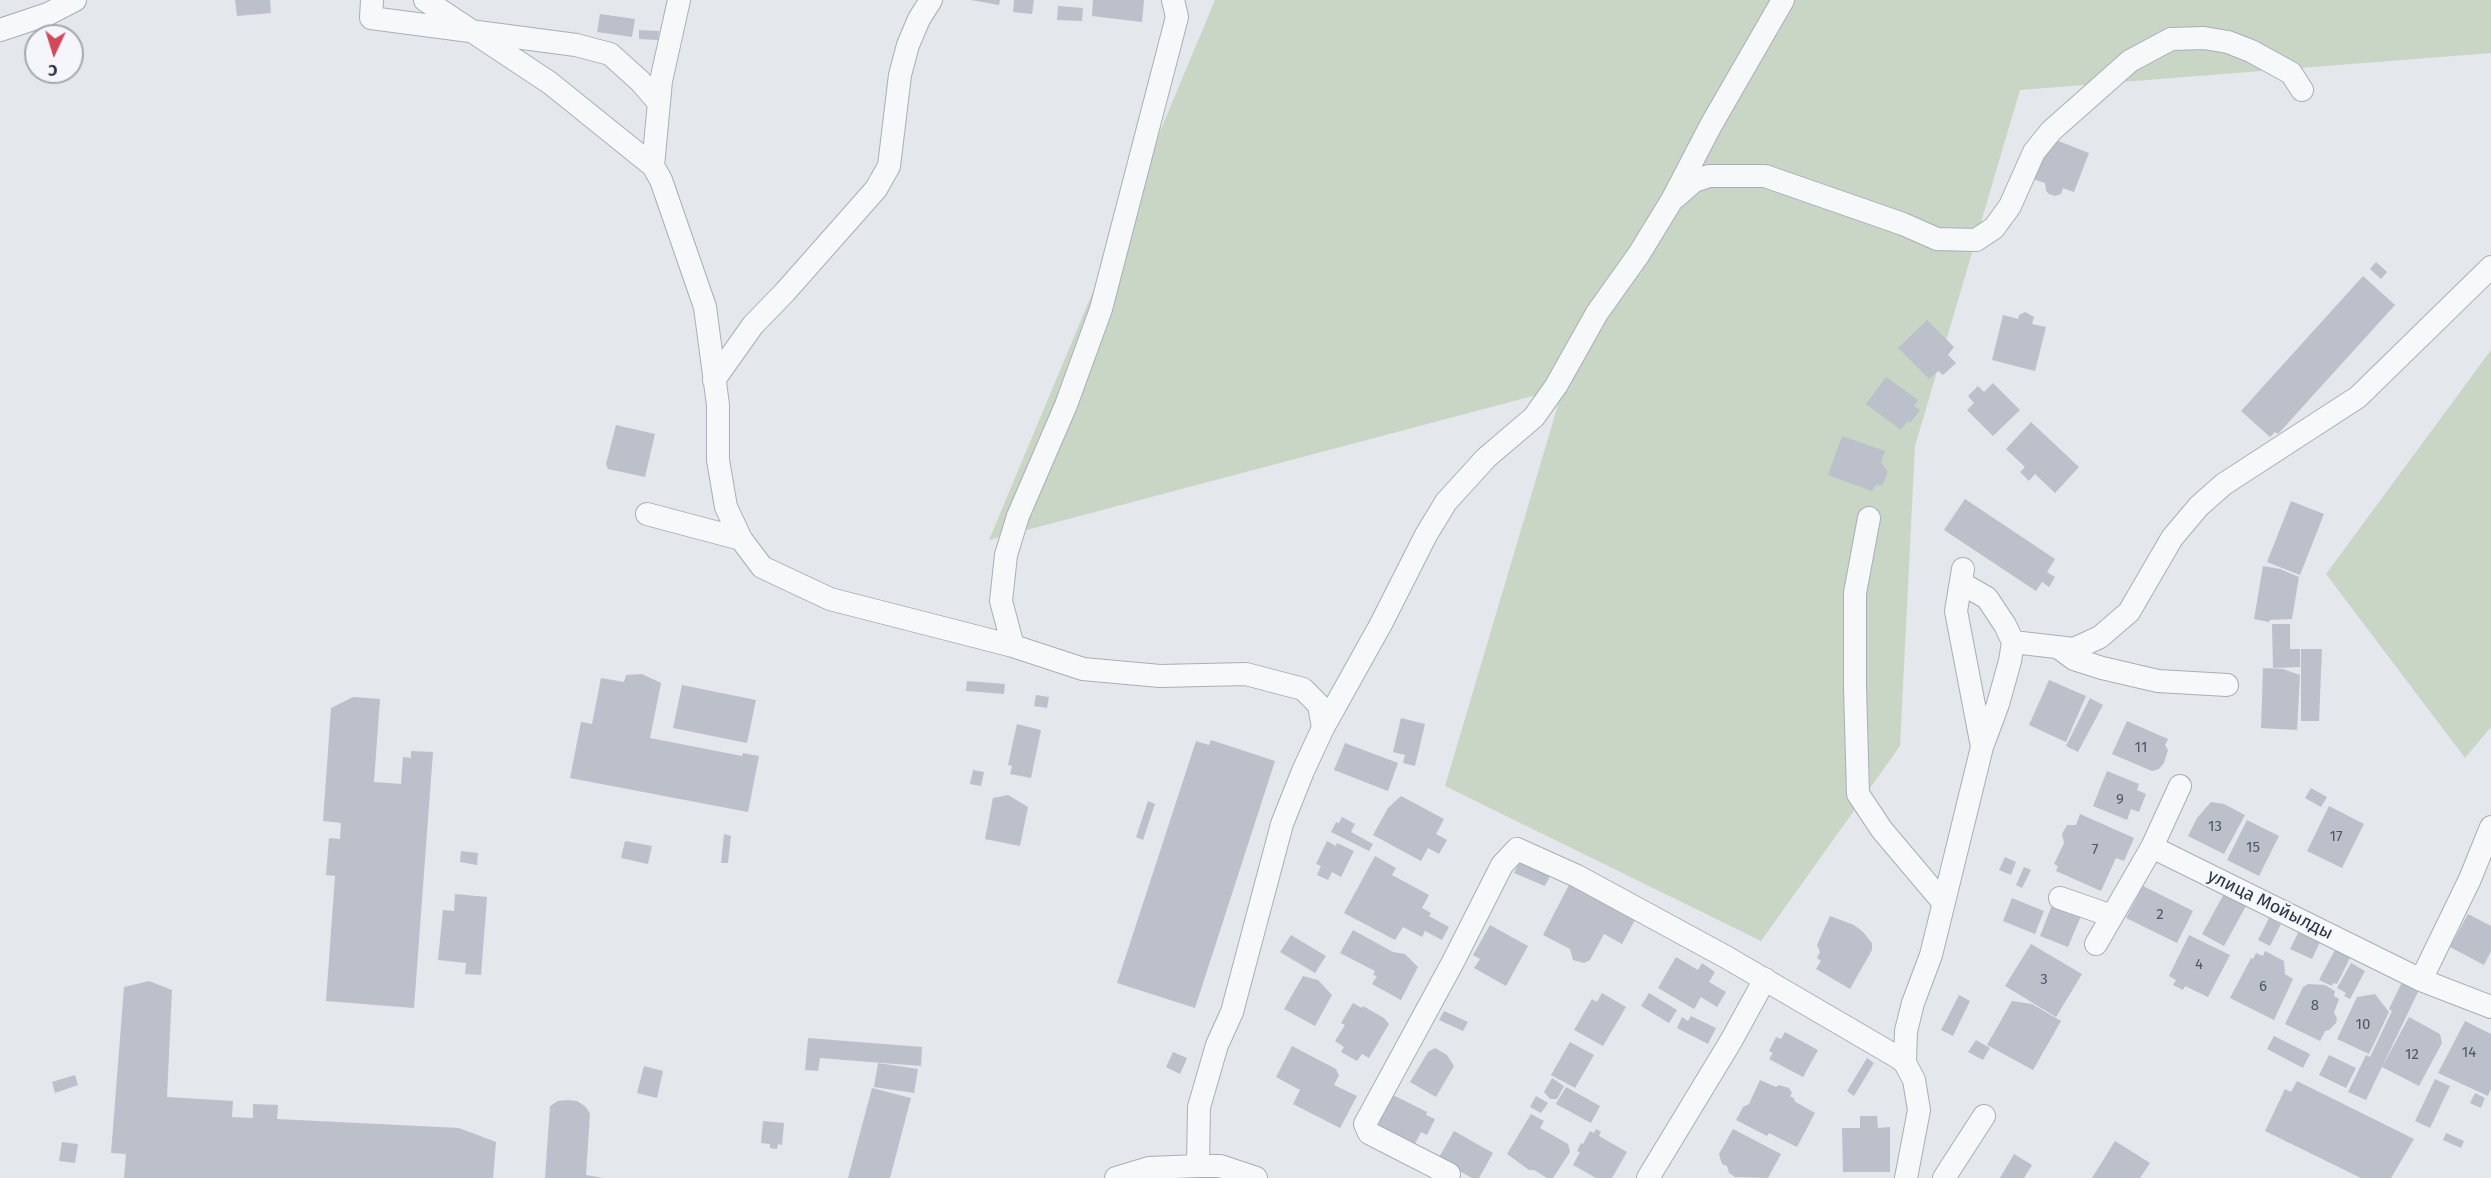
<!DOCTYPE html>
<meta charset="utf-8">
<style>
body{margin:0}
#map{position:relative;width:2491px;height:1178px;overflow:hidden;background:#e4e7ec;font-family:"Fira Sans",sans-serif}
canvas{display:block}
.north{position:absolute;left:24px;top:24px;width:60px;height:60px;box-sizing:border-box;background:#f4f6f9;border:2px solid #a4a8b1;border-radius:50%;rotate:184deg;font-size:16px;font-weight:700;line-height:24px;text-align:center;color:#2b3445}
.north::after{content:'';display:block;margin:auto;width:21px;height:27px;background:#d1495b;clip-path:polygon(50% 0,100% 100%,50% 72%,0 100%)}
</style>
<div id="map">
<canvas width="2491" height="1178"></canvas>
<div class="north">С</div>
</div>
<script>
const context = document.querySelector('canvas').getContext('2d');
context.lineJoin = 'round';
function paint(path, color) { context.fillStyle = color; context.fill(path, 'evenodd'); }
const poly = rows => new Path2D(rows.map(r => 'M' + r).join(''));
function strokePath(path, color, width, dash) { context.strokeStyle = color; context.lineWidth = width; context.lineCap = dash ? 'butt' : 'round'; context.setLineDash(dash || []); context.stroke(path); }
function write(font, color, halo, rows, align = 'center') {
  context.font = font + ' "Fira Sans",sans-serif'; context.lineWidth = 4.5; context.setLineDash([]); context.textBaseline = 'middle'; context.strokeStyle = halo; context.fillStyle = color; for (const [text, x, y, turn = 0] of rows) {
    context.save(); context.translate(x, y); context.rotate((+turn || 0) * Math.PI / 180); context.textAlign = isNaN(turn) ? turn : align; if (halo) context.strokeText(text, 0, 0); context.fillText(text, 0, 0); context.restore();
  }
}
paint(poly([
 [1215,0,2491,0,2491,53,2020,90,1915,446,1900,746,1761,941,1445,786,1563,388,989,540],
 [2491,350,2491,727,2465,758,2326,574]
]), '#c9d6c5');
paint(poly([
 [235,0,270,0,271,13,237,16],
 [971,0,1000,0,999,5],
 [1014,0,1034,0,1032,14,1013,12],
 [1093,0,1144,0,1142,22,1092,16],
 [1058,6,1083,8,1082,21,1057,20],
 [600,14,635,19,632,37,597,32],
 [639,30,659,31,658,40,639,39],
 [2051,138,2089,153,2074,192,2063,188,2061,194,2055,196,2049,194,2046,191,2045,183,2033,179],
 [2376,262,2387,272,2381,279,2370,269],
 [2363,276,2395,305,2278,434,2275,432,2270,437,2241,411],
 [2025,312,2034,317,2032,324,2046,327,2035,371,1992,360,2003,315,2018,319,2019,315],
 [1927,320,1954,347,1948,355,1956,363,1943,375,1938,371,1929,379,1898,348],
 [1886,377,1918,400,1914,406,1920,410,1910,423,1908,421,1901,430,1866,404],
 [1993,383,2020,410,1993,436,1967,410,1974,403,1968,396,1978,386,1984,392],
 [2031,422,2079,467,2055,493,2035,474,2029,481,2020,472,2025,467,2006,449],
 [616,425,655,434,645,477,608,469,606,464],
 [1842,436,1885,451,1881,462,1888,472,1882,486,1877,484,1872,491,1828,475],
 [1965,499,2055,559,2047,572,2055,577,2049,587,2042,582,2036,591,1944,530],
 [2291,501,2324,514,2300,575,2267,562],
 [2263,566,2280,569,2299,577,2292,619,2270,620,2269,622,2254,619],
 [2272,624,2290,624,2290,649,2300,649,2300,667,2273,668],
 [2301,649,2322,649,2319,721,2301,721],
 [2263,668,2283,669,2300,675,2297,730,2261,728],
 [642,674,661,683,650,738,742,756,743,753,759,756,748,812,570,778,581,722,592,724,601,678,624,682,626,675],
 [2049,680,2086,696,2066,742,2029,725],
 [967,681,1005,684,1004,694,966,691],
 [682,685,756,700,747,743,673,728],
 [1036,695,1049,697,1047,708,1034,706],
 [353,697,380,699,374,782,401,784,403,757,411,758,411,751,433,752,414,1008,326,1001,335,876,326,875,329,838,340,839,341,823,323,821,331,708],
 [2090,698,2103,705,2078,752,2066,746],
 [1401,718,1425,724,1415,766,1403,763,1405,755,1393,752],
 [2127,721,2168,739,2165,745,2168,750,2164,763,2159,769,2152,771,2112,754],
 [1017,724,1041,730,1031,778,1010,774,1012,766,1008,765],
 [1211,740,1275,761,1195,1008,1117,983,1196,741,1209,745],
 [1345,743,1398,763,1388,791,1334,770],
 [973,770,984,772,981,786,970,784],
 [2107,771,2139,784,2137,790,2146,794,2139,812,2131,809,2127,820,2093,806],
 [2311,788,2327,797,2321,807,2305,798],
 [1008,795,1028,807,1020,846,985,839,993,798],
 [1401,796,1444,819,1436,834,1447,840,1439,854,1428,848,1421,861,1373,835,1388,808],
 [1148,801,1155,804,1143,840,1136,837],
 [2211,802,2224,804,2245,815,2224,854,2188,836,2197,818],
 [2329,806,2364,824,2342,868,2307,851],
 [2080,814,2134,838,2124,861,2116,858,2101,891,2056,871,2058,866,2054,864,2064,843,2062,834,2067,825,2076,825],
 [1342,817,1355,824,1351,832,1373,844,1369,851,1331,832,1336,822,1339,823],
 [2247,820,2279,836,2259,876,2227,860],
 [724,834,731,836,728,863,721,863],
 [625,841,652,846,648,864,621,858],
 [1327,841,1336,846,1337,843,1354,851,1341,877,1332,872,1328,880,1317,875,1321,866,1316,864],
 [461,851,478,853,477,865,460,862],
 [1375,856,1396,868,1392,875,1429,895,1422,908,1431,913,1429,916,1449,927,1442,940,1425,931,1422,937,1403,927,1395,940,1344,913],
 [2005,857,2016,862,2011,875,1999,870],
 [1519,863,1550,876,1545,886,1514,873],
 [2024,867,2031,870,2022,888,2016,885],
 [1571,881,1637,916,1622,944,1604,934,1590,960,1584,963,1573,960,1570,949,1543,935],
 [2143,886,2193,911,2177,943,2126,918],
 [2225,892,2247,904,2224,946,2202,934],
 [455,894,487,897,481,975,465,974,466,963,438,960,443,910,454,911],
 [2012,898,2044,911,2035,934,2003,921],
 [2052,905,2081,916,2068,947,2040,936],
 [2468,914,2491,926,2491,951,2484,965,2450,947],
 [1830,916,1854,925,1863,932,1872,943,1872,950,1850,989,1816,969,1821,961,1817,958,1820,952,1817,945],
 [2269,918,2281,924,2270,946,2258,940],
 [1490,925,1528,946,1506,986,1474,968,1480,959,1473,955],
 [1353,930,1393,952,1405,954,1418,967,1401,1000,1372,984,1377,976,1373,975,1375,971,1340,953],
 [2299,931,2320,942,2312,959,2290,949],
 [1291,935,1326,956,1315,973,1280,952],
 [2189,935,2230,955,2208,997,2185,986,2183,990,2173,985,2176,980,2169,976],
 [2031,944,2082,974,2056,1017,2005,986],
 [2336,948,2351,956,2337,984,2333,983,2332,986,2319,980],
 [2265,951,2284,961,2285,974,2293,979,2274,1020,2230,998,2251,958,2253,959,2256,953,2263,956],
 [1676,957,1698,970,1702,963,1715,972,1709,982,1726,992,1717,1007,1701,997,1694,1009,1658,988],
 [2351,963,2365,971,2350,999,2344,996,2346,993,2337,988],
 [1303,976,1318,980,1332,995,1315,1026,1284,1009],
 [149,981,172,990,167,1097,233,1101,232,1117,253,1118,253,1104,278,1105,277,1119,459,1128,496,1142,493,1178,124,1178,126,1154,111,1153,124,987],
 [2402,982,2419,990,2366,1100,2348,1092,2366,1055,2370,1057,2392,1011,2389,1009],
 [2308,984,2325,985,2335,991,2334,996,2339,999,2334,1013,2337,1018,2336,1023,2329,1030,2325,1031,2320,1041,2285,1024,2303,987],
 [1602,993,1626,1007,1603,1046,1574,1030,1592,999,1597,1002],
 [1649,993,1677,1010,1669,1023,1641,1006],
 [2375,994,2389,1012,2369,1054,2337,1039,2357,997],
 [1959,995,1970,1001,1953,1036,1941,1030],
 [2012,1001,2032,1004,2061,1021,2033,1070,1987,1045],
 [1353,1003,1362,1008,1363,1006,1384,1018,1389,1024,1369,1058,1362,1054,1357,1061,1341,1052,1344,1047,1335,1041,1345,1025,1341,1023],
 [1444,1011,1468,1022,1463,1031,1439,1020],
 [1691,1016,1716,1028,1708,1044,1677,1028,1682,1017,1688,1021],
 [2409,1017,2440,1034,2442,1043,2419,1086,2382,1067],
 [2465,1021,2491,1034,2491,1089,2488,1096,2438,1073],
 [1785,1032,1818,1050,1803,1077,1769,1059,1773,1053,1769,1051,1776,1037,1781,1039],
 [2274,1036,2310,1054,2303,1068,2267,1049],
 [808,1038,922,1047,921,1066,820,1058,818,1071,805,1070],
 [1976,1040,1990,1048,1983,1060,1968,1052],
 [1570,1042,1594,1055,1575,1088,1551,1075],
 [1292,1046,1336,1069,1339,1075,1334,1085,1357,1096,1340,1128,1293,1104,1300,1090,1276,1077],
 [1435,1048,1447,1055,1454,1066,1436,1097,1410,1082,1428,1052],
 [1173,1052,1187,1058,1180,1074,1166,1067],
 [2329,1055,2356,1068,2346,1088,2319,1075],
 [1867,1058,1874,1063,1854,1096,1847,1091],
 [878,1063,918,1069,914,1093,874,1087],
 [644,1066,663,1071,657,1098,637,1093],
 [75,1075,78,1085,55,1093,52,1082],
 [1552,1078,1564,1086,1557,1099,1550,1099,1544,1092],
 [2435,1079,2450,1086,2430,1128,2415,1121],
 [1760,1080,1776,1087,1779,1085,1789,1088,1792,1093,1790,1096,1795,1099,1794,1101,1815,1113,1797,1147,1769,1133,1767,1136,1736,1120,1743,1107,1749,1104],
 [2297,1081,2414,1139,2391,1178,2361,1178,2265,1131,2285,1089,2291,1092],
 [1566,1087,1600,1106,1591,1123,1556,1104],
 [872,1088,911,1098,890,1178,848,1178],
 [2475,1093,2485,1098,2481,1108,2470,1103],
 [1391,1094,1427,1112,1426,1115,1435,1119,1427,1135,1421,1132,1413,1148,1377,1131,1379,1125,1375,1122],
 [1536,1096,1548,1103,1541,1113,1530,1107],
 [567,1100,577,1101,586,1107,590,1114,586,1175,604,1178,545,1178,550,1106,558,1101],
 [1531,1114,1544,1121,1540,1128,1568,1144,1570,1152,1553,1178,1547,1178,1534,1170,1529,1170,1507,1154],
 [1860,1116,1877,1116,1878,1128,1890,1127,1890,1172,1843,1172,1842,1128,1860,1128],
 [763,1121,784,1123,782,1145,778,1144,777,1149,770,1148,770,1144,761,1143],
 [1596,1129,1601,1132,1599,1136,1627,1152,1612,1178,1596,1178,1573,1165,1580,1152,1577,1151,1581,1143,1583,1144,1590,1131,1594,1133],
 [1733,1129,1781,1154,1768,1178,1735,1177,1729,1173,1727,1166,1722,1164,1719,1154],
 [1454,1131,1493,1153,1479,1178,1472,1178,1438,1159],
 [2446,1133,2464,1141,2461,1148,2443,1140],
 [2115,1141,2150,1163,2140,1178,2092,1178],
 [62,1142,78,1144,75,1163,59,1161],
 [2014,1154,2032,1165,2024,1178,2000,1178]
]), '#bbc0ca');
const street = poly([
 [372,0,371,18,576,45,610,54,640,81,659,103],
 [425,0,550,83,653,166,661,180,705,307,718,405,718,460,726,507,741,539,762,567,830,599,1013,646,1083,669,1160,676,1246,674,1303,689,1319,705,1323,728],
 [0,30,48,14,75,0],
 [653,166,661,81,679,0],
 [1676,197,1694,181,1709,176,1765,176,1903,224,1937,239,1976,240,1994,228,2010,206,2034,152,2051,131,2130,61,2171,39,2204,38,2228,42,2251,51,2291,73,2302,90],
 [714,380,753,325,785,292,876,189,889,166,900,75,908,45,919,19,931,0],
 [647,514,741,539],
 [1869,518,1855,593,1855,688,1858,794,1882,830,1942,901],
 [1961,583,1987,598,2005,625,2013,642],
 [1013,646,1001,601,1006,555,1018,516,1066,405,1101,309,1177,17,1173,0],
 [2059,648,2074,659,2102,668,2158,681,2227,685],
 [1982,747,1998,704,2010,661,2013,642,2074,649,2100,637,2129,612,2172,538,2199,506,2224,484,2358,397,2491,267],
 [2152,847,2180,786],
 [2060,898,2112,916],
 [2096,944,2152,847,2421,980,2491,1007],
 [2421,980,2470,879,2491,827],
 [1905,1063,1906,1031,1913,1003,1931,955,1982,747,1956,611,1963,569],
 [1198,1166,1199,1107,1217,1045,1232,1012,1282,824,1303,771,1323,728,1381,624,1426,535,1446,502,1486,458,1534,417,1556,386,1597,313,1639,254,1672,200,1711,125,1783,0],
 [1449,1174,1369,1133,1365,1124,1453,962,1502,865,1517,849,1577,876,1726,957,1899,1058,1905,1063,1914,1080,1919,1110,1906,1178],
 [1116,1178,1149,1168,1198,1166,1220,1166,1256,1178],
 [1648,1178,1731,1041,1765,979],
 [1944,1178,1984,1116]
]);
strokePath(street, '#a9aeb7', 24);
strokePath(street, '#f7f8fa', 22);
write('15px', '#4f5766', null, [
 ["11",2141,748],
 ["9",2120,800],
 ["13",2215,827],
 ["17",2336,837],
 ["15",2253,848],
 ["7",2095,850],
 ["2",2160,915],
 ["4",2199,965],
 ["3",2044,980],
 ["6",2263,987],
 ["8",2315,1006],
 ["10",2363,1025],
 ["14",2469,1053],
 ["12",2412,1055]
]);
write('18px', '#2b3445', '#f4f6f9', [
 ["улица Мойылды",2270,905,26]
]);
</script>
